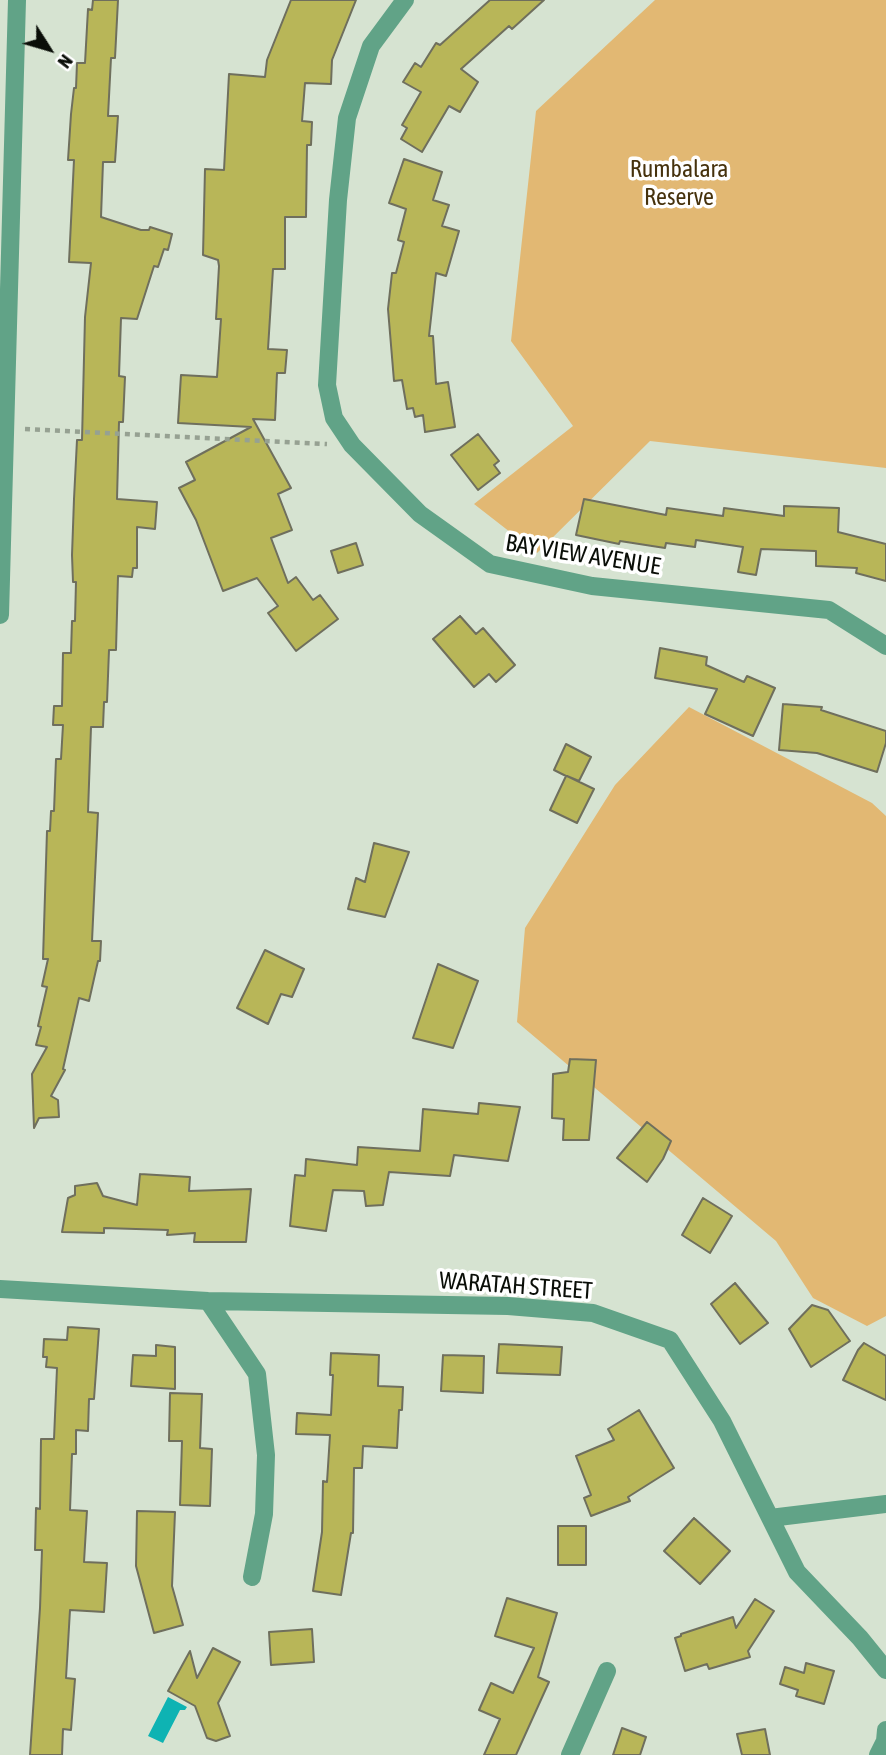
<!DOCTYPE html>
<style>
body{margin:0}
#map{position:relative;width:886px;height:1755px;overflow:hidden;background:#d6e3d1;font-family:"Asap Condensed",sans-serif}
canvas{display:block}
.north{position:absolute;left:14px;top:14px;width:70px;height:70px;-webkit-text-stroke:5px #fff;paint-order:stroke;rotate:127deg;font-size:19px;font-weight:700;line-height:28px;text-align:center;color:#0a0e08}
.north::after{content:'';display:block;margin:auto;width:24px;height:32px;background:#0a0e08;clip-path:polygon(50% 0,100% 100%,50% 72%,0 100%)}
</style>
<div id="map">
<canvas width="886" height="1755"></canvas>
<div class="north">N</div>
</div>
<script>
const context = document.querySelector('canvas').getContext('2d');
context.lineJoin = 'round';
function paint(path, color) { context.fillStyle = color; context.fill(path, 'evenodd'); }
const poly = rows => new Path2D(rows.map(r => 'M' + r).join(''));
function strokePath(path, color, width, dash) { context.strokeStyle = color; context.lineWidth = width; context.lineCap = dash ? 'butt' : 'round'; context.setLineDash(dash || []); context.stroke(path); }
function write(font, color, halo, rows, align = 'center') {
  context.font = font + ' "Asap Condensed",sans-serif'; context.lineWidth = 7; context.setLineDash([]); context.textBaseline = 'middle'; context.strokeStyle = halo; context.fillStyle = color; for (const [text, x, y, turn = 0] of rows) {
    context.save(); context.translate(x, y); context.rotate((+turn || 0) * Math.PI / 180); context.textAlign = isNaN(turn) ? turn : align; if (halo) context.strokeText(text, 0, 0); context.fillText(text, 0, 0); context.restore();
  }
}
paint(poly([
 [655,0,886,0,886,468,650,441,537,553,474,504,573,426,511,341,536,111],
 [689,707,872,803,886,816,886,1316,867,1326,813,1298,776,1241,517,1022,525,928,615,785]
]), '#e2b873');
paint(poly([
 [168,1697,187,1707,185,1710,180,1710,163,1743,148,1736]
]), '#0eb3b3');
const building = poly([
 [93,0,118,0,115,58,111,58,108,116,118,116,115,162,103,162,101,217,141,230,149,230,150,227,172,234,168,250,164,249,158,267,154,266,137,319,121,318,119,376,125,377,123,422,119,422,117,499,157,502,155,529,137,527,137,568,133,568,132,577,118,576,116,650,109,650,107,702,104,702,103,727,91,727,88,812,98,813,92,941,101,941,100,961,98,961,89,1001,79,998,63,1069,65,1070,51,1096,58,1100,59,1117,39,1118,34,1128,32,1074,47,1047,36,1045,41,1027,38,1026,47,987,42,986,48,959,43,959,47,831,50,831,51,811,54,811,56,759,61,759,63,725,53,725,54,706,62,706,63,653,71,653,72,621,75,621,76,582,73,582,72,555,74,499,77,440,82,440,85,317,91,263,69,262,74,160,68,160,71,114,74,88,76,88,77,63,85,63,88,9,92,10,93,0],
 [291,0,356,0,332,60,331,84,305,83,302,121,312,122,311,145,307,145,306,217,285,217,285,269,273,269,268,349,287,350,285,373,277,373,275,420,253,419,291,488,278,494,292,530,271,538,288,583,296,577,313,600,320,595,338,619,296,651,268,613,278,606,257,578,223,591,196,520,179,488,195,480,186,462,251,427,178,423,181,375,217,377,221,319,216,319,219,266,218,260,203,255,205,169,224,170,229,74,265,77,267,60,291,0],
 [490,0,544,0,512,29,509,26,461,69,478,82,460,112,449,106,422,152,401,139,407,128,402,125,421,92,403,82,415,63,421,67,436,43,440,45,490,0],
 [404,159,442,172,433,200,449,205,442,226,459,231,446,276,436,273,429,336,433,336,436,384,448,382,455,427,425,432,423,415,415,417,413,408,407,409,402,380,394,381,388,309,392,273,396,273,404,242,398,240,406,209,389,203,404,159],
 [478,434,499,461,494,465,500,473,478,490,451,455,478,434],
 [584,499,666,515,667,508,723,516,724,508,784,516,784,506,839,508,838,532,886,544,886,581,856,573,857,568,816,566,816,551,761,549,756,575,738,572,743,547,696,540,695,547,666,543,665,548,620,541,619,544,576,535,584,499],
 [356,543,363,565,338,573,331,551,356,543],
 [460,616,476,634,483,628,515,665,496,682,489,674,474,687,433,639,460,616],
 [660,648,707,657,706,665,744,682,747,676,775,688,753,736,705,714,717,689,655,678,660,648],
 [783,704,822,707,821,710,886,731,886,743,877,772,817,753,779,750,783,704],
 [566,744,591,757,579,781,567,776,594,789,577,823,550,810,566,776,554,770,566,744],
 [374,843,409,852,385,917,348,909,356,878,365,882,374,843],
 [265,950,304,969,292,997,281,994,268,1024,237,1008,265,950],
 [438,964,478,981,453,1048,413,1038,438,964],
 [570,1059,596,1060,589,1140,563,1140,564,1119,552,1118,553,1074,568,1072,570,1059],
 [479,1103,520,1107,508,1161,454,1155,450,1176,389,1172,383,1205,366,1206,364,1191,333,1190,326,1231,290,1226,295,1175,305,1176,306,1159,357,1165,358,1147,420,1151,423,1109,478,1114,479,1103],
 [647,1122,671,1141,663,1159,647,1182,617,1158,647,1122],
 [140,1174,190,1177,189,1191,251,1189,246,1242,194,1242,195,1233,167,1235,168,1230,104,1228,104,1233,62,1232,68,1198,75,1195,75,1186,97,1183,103,1196,137,1205,140,1174],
 [703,1198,732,1216,710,1253,682,1235,703,1198],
 [735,1283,768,1323,740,1344,711,1304,735,1283],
 [812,1305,828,1310,850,1341,811,1367,789,1329,812,1305],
 [68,1327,99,1329,94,1399,89,1399,88,1431,76,1430,76,1454,72,1454,70,1510,87,1511,84,1562,107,1563,104,1612,70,1610,66,1678,75,1679,71,1730,63,1729,62,1755,30,1755,40,1608,42,1550,35,1550,36,1508,40,1509,41,1439,54,1439,57,1368,46,1367,47,1357,43,1357,44,1339,67,1340,68,1327],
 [864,1343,886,1356,886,1400,843,1380,858,1350,864,1343],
 [499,1344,562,1347,560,1375,497,1373,499,1344],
 [156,1345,175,1347,175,1389,131,1386,133,1355,156,1356,156,1345],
 [331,1353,379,1355,378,1386,403,1387,402,1410,399,1410,397,1448,363,1446,362,1468,354,1468,353,1533,351,1533,341,1595,313,1591,322,1532,323,1481,327,1482,330,1435,296,1434,297,1413,331,1415,333,1375,330,1375,331,1353],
 [443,1355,484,1356,483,1393,441,1391,443,1355],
 [170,1393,202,1394,200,1448,212,1449,210,1506,180,1505,182,1441,169,1441,170,1393],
 [639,1410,674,1468,628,1497,630,1501,591,1516,584,1498,591,1495,576,1456,614,1440,608,1429,639,1410],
 [137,1511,175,1512,172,1586,183,1625,154,1633,136,1566,137,1511],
 [694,1518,730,1551,700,1584,664,1551,694,1518],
 [558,1526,586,1526,586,1565,558,1565,558,1526],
 [507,1598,557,1613,538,1677,549,1682,516,1755,484,1755,500,1719,479,1710,491,1683,513,1693,534,1648,495,1636,507,1598],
 [755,1599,774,1611,748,1651,750,1657,709,1669,707,1664,685,1671,675,1638,681,1636,681,1634,733,1617,736,1628,755,1599],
 [312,1629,314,1662,271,1665,269,1632,312,1629],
 [213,1648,240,1662,218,1703,230,1736,216,1741,207,1738,195,1706,168,1691,190,1651,197,1678,213,1648],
 [806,1663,834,1671,824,1704,796,1696,798,1690,780,1684,785,1667,804,1673,806,1663],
 [622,1728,646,1737,640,1755,613,1755,622,1728],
 [765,1729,770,1755,742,1755,737,1734,765,1729]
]);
paint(building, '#b8b658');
strokePath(building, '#6f6f5d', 2);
strokePath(poly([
 [25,429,327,444]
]), '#96a192', 4.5, [5, 5]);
strokePath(poly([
 [405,0,371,46,347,118,338,200,327,385,334,418,352,445,420,514,490,564,592,586,829,610,886,646],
 [0,615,17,0],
 [0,1289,208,1301,508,1306,593,1313,670,1340,722,1421,797,1572,860,1638,886,1670],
 [208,1301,257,1374,266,1455,264,1514,252,1577],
 [770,1518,886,1504],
 [570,1755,607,1671],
 [878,1755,885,1741,886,1730]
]), '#61a387', 18);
write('24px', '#46320d', '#fff', [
 ["Rumbalara",679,169],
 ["Reserve",679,197]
]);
write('24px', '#0a0e08', '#fff', [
 ["BAY VIEW AVENUE",583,555,9],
 ["WARATAH STREET",516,1286,4]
]);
</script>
